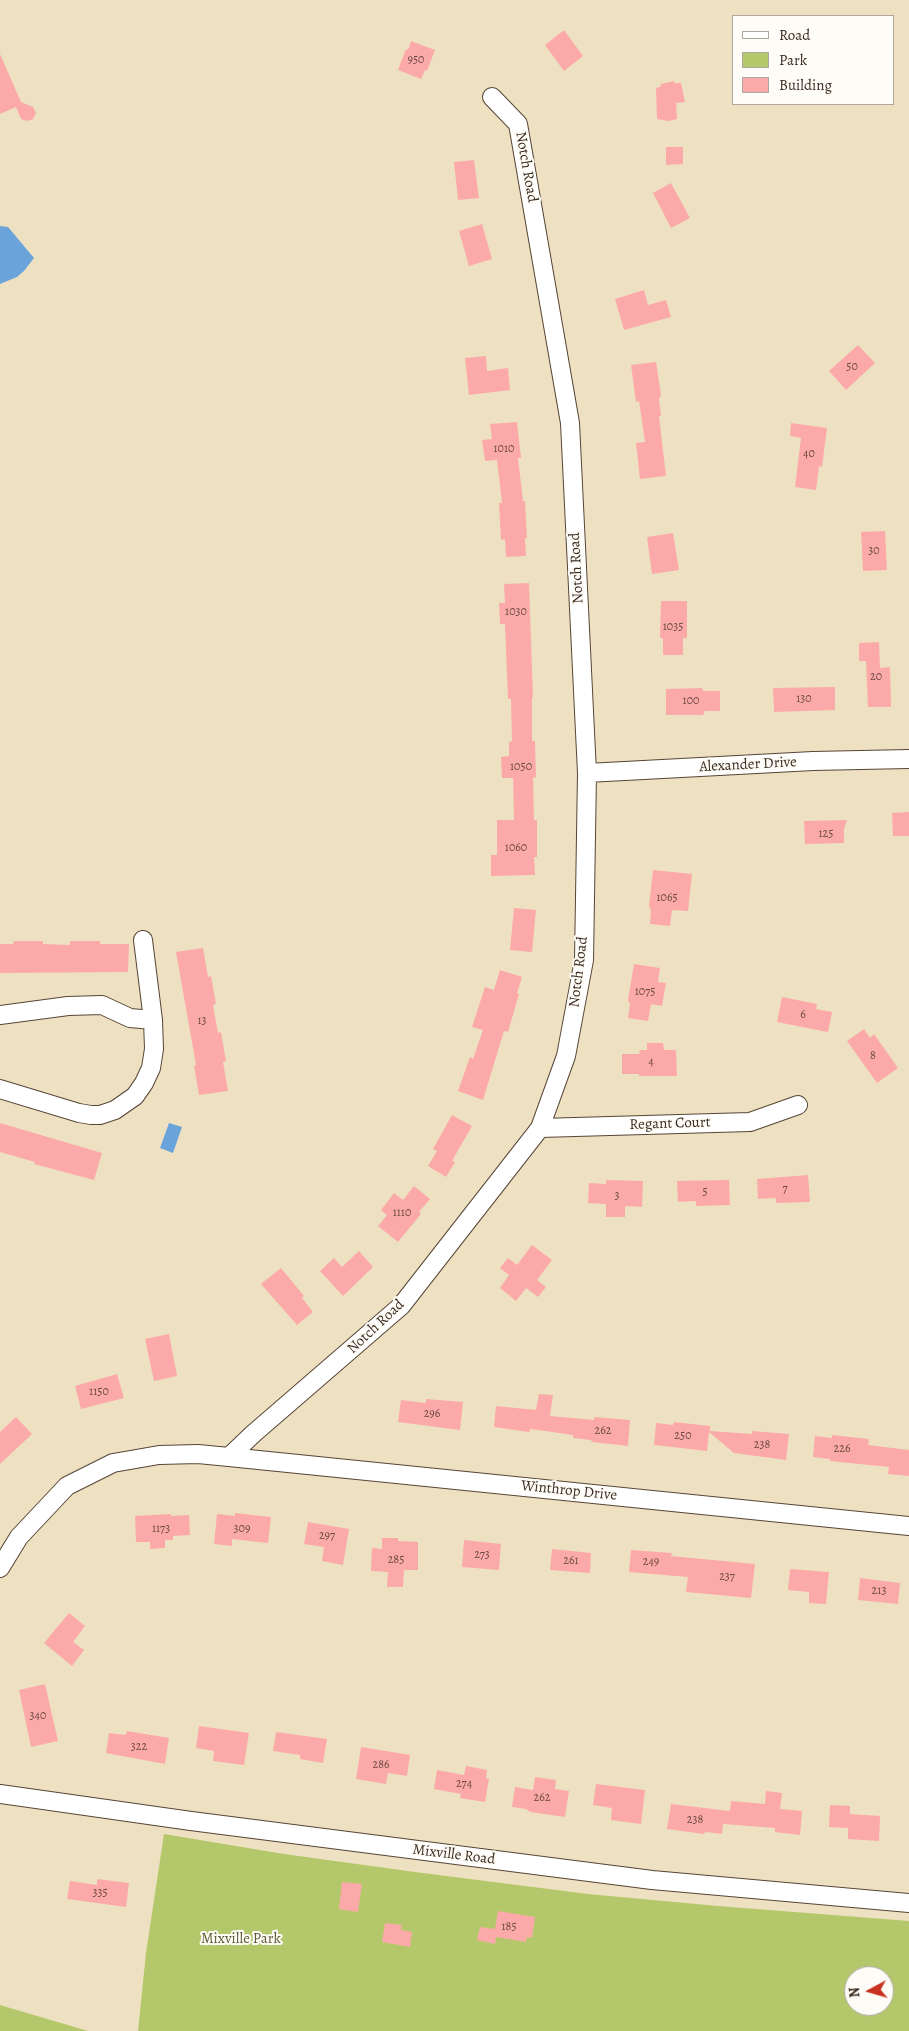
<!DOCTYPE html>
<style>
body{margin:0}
#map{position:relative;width:909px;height:2031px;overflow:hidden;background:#eee1c1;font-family:Alegreya,serif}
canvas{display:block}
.legend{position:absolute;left:732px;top:15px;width:162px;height:90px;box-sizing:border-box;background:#fdfcf7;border:1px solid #afa8a0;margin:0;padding:6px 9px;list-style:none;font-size:15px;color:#3b2a1e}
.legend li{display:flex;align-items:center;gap:10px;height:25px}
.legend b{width:25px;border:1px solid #afa8a0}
.north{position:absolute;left:844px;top:1966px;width:50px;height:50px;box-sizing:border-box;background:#fdfcf7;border:1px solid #afa8a0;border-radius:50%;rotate:264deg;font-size:14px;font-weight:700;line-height:20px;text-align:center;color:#3b2a1e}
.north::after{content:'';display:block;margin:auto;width:18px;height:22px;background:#c8321e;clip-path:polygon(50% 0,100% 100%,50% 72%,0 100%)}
</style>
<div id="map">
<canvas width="909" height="2031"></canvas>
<ul class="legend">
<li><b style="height:6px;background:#fff"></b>Road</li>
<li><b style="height:14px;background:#b4c86b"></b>Park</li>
<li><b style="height:14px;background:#fcaaa9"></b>Building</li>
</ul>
<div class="north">N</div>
</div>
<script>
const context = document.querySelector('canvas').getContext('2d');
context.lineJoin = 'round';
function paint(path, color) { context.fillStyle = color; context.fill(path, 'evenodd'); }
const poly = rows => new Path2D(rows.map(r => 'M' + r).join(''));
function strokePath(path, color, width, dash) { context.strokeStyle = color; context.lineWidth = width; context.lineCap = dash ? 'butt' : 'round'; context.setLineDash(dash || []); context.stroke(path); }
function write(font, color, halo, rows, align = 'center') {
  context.font = font + ' Alegreya,serif'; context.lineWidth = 4; context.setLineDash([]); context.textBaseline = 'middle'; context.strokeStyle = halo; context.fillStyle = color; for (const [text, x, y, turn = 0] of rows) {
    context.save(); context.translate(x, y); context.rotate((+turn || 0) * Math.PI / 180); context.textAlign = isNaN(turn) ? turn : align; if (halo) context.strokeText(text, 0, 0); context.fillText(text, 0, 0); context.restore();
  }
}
paint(poly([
 [164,1834,284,1854,415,1872,588,1894,718,1906,909,1921,909,2031,138,2031,146,1953],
 [854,1976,884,1976,884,2006,854,2006],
 [0,2005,88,2031,0,2031]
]), '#b4c86b');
paint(poly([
 [0,226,8,227,34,258,24,271,17,277,0,284],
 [169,1123,182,1127,173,1153,160,1148]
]), '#6ba4da');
paint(poly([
 [564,30,583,56,564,71,545,45],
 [411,41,435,50,427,71,425,70,421,79,398,70,405,51,409,48],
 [0,54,21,102,33,107,36,113,33,119,27,121,21,119,16,107,0,114],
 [674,81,674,83,681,83,685,102,676,103,677,119,669,121,657,119,656,88,660,87,661,84],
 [666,147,683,147,683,164,666,165],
 [474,160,479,198,458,200,454,162],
 [671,183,690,218,671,228,653,193],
 [482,224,492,259,469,266,459,231],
 [644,290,648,305,666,300,671,317,624,330,615,299],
 [858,345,875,363,846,390,829,371],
 [486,356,487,371,508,368,510,390,469,395,465,358],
 [656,362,661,395,659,399,661,416,659,416,666,476,640,479,636,443,645,442,639,401,636,402,631,365],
 [517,422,521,458,518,458,523,501,525,501,527,538,525,538,526,556,506,557,505,539,501,540,499,503,502,503,497,460,485,461,482,440,492,439,490,424],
 [791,423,827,428,822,467,819,466,816,490,795,487,801,438,790,436],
 [885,531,887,570,863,571,861,532],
 [673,533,679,570,652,574,647,537],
 [529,583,533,697,532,698,532,741,535,741,536,777,533,778,534,820,537,820,537,857,534,857,535,875,491,876,491,855,497,855,497,820,514,820,513,778,502,778,501,757,509,756,509,742,512,741,511,699,508,699,505,624,500,624,499,603,505,603,504,584],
 [661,601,687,601,687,638,683,638,683,655,663,655,663,639,660,637],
 [879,642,880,668,890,667,891,707,868,707,866,661,859,661,859,643],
 [835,687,835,710,774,712,773,688],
 [702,688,703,691,720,691,720,711,705,711,703,715,666,715,666,689],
 [909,812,909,836,893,836,892,813],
 [847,820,844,829,844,843,805,844,804,821],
 [653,870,692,874,688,911,672,910,670,926,650,924,651,910,649,906],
 [514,908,536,910,532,952,510,950],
 [14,941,43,941,43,944,70,945,70,941,100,941,100,944,129,944,128,972,0,973,0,944,13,944],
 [203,948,208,977,211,976,216,1004,213,1005,218,1033,221,1032,226,1061,223,1062,228,1091,199,1095,194,1066,196,1065,176,952],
 [634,964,660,968,658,982,666,983,662,1006,651,1004,648,1021,628,1018,630,1004,628,1000],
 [500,970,522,977,517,993,519,994,508,1032,504,1031,483,1100,458,1091,470,1057,473,1059,483,1030,472,1027,485,987,494,990],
 [782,997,817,1004,816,1009,832,1012,828,1032,777,1022],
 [864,1029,870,1038,874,1034,898,1068,877,1083,847,1041],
 [647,1043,663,1043,664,1050,676,1050,677,1076,639,1076,639,1074,622,1074,622,1054,639,1054,640,1050,647,1050],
 [452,1115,472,1126,452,1161,455,1162,446,1177,428,1166,437,1151,433,1149],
 [0,1123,102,1153,94,1180,34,1164,35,1162,0,1152],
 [808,1175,810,1202,776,1203,776,1198,758,1199,757,1179],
 [606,1180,643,1181,642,1207,625,1206,625,1217,606,1217,606,1204,588,1203,589,1183,606,1184],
 [729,1180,730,1205,696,1206,696,1201,678,1202,677,1181],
 [414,1186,430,1199,419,1212,421,1214,398,1242,378,1226,387,1215,381,1210,394,1193,403,1200],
 [532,1245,552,1260,537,1280,546,1287,538,1297,526,1288,516,1301,500,1288,509,1275,500,1268,508,1258,517,1265],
 [359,1251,373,1267,343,1296,320,1271,334,1258,342,1267],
 [281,1268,304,1296,302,1298,313,1312,297,1325,261,1284],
 [169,1334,177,1376,154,1381,145,1339],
 [117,1374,124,1398,81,1409,75,1386],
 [539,1394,553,1395,550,1416,594,1420,594,1417,630,1420,628,1446,592,1442,591,1440,573,1438,573,1435,531,1429,529,1432,494,1427,496,1406,536,1410],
 [426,1399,463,1402,460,1430,398,1422,401,1400,426,1403],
 [16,1417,32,1434,0,1464,0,1432],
 [674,1422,710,1426,710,1431,752,1434,752,1431,789,1434,786,1460,734,1453,709,1432,707,1451,654,1445,656,1423,673,1425],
 [832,1435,869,1439,868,1445,909,1450,909,1476,888,1474,889,1467,830,1461,830,1459,813,1457,815,1436,832,1438],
 [235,1513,271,1517,268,1543,232,1539,232,1546,214,1544,217,1514,235,1516],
 [171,1514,171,1516,189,1515,190,1535,173,1536,173,1540,165,1540,165,1548,150,1549,150,1542,136,1542,135,1516],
 [308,1522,349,1529,343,1565,322,1561,324,1547,304,1544],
 [382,1538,398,1538,398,1541,418,1542,418,1570,404,1570,403,1587,387,1587,388,1572,371,1571,372,1548,382,1549],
 [464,1540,501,1544,499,1570,462,1567],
 [552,1549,591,1553,590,1573,550,1570],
 [631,1550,672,1553,671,1556,755,1564,751,1598,686,1592,688,1577,629,1572],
 [790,1569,829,1572,826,1604,809,1603,809,1592,788,1590],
 [860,1578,900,1583,898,1604,858,1600],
 [69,1613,85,1626,73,1642,84,1650,72,1666,44,1643],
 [45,1684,58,1741,31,1747,19,1690],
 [199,1726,249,1733,244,1765,213,1761,214,1751,196,1748],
 [127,1731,169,1738,165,1764,106,1753,109,1733,126,1735],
 [276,1732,327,1739,323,1763,300,1759,300,1755,273,1751],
 [361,1747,410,1755,407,1776,388,1773,386,1784,356,1779],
 [466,1766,487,1770,486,1778,489,1779,485,1802,460,1798,461,1794,434,1789,437,1770,464,1775],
 [535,1777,556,1780,555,1789,569,1791,565,1817,530,1812,526,1809,512,1807,515,1787,533,1790],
 [596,1784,645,1790,641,1824,611,1820,612,1808,593,1805],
 [766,1791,782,1793,780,1809,802,1811,800,1835,775,1832,775,1828,723,1824,722,1834,705,1832,704,1834,667,1829,671,1804,730,1811,731,1801,765,1804],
 [830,1805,850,1806,850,1814,880,1816,879,1841,848,1839,848,1828,829,1827],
 [97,1879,129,1883,126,1907,67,1899,70,1881,97,1885],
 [342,1882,362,1884,358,1912,339,1909],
 [498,1911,535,1917,532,1938,527,1937,526,1942,496,1937,495,1944,477,1940,480,1927,495,1929],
 [385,1923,402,1925,401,1930,412,1932,410,1947,382,1942]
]), '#fcaaa9');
const street = poly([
 [587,773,813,761,909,759],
 [0,1015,68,1006,102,1005,130,1018,153,1020],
 [0,1089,79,1113,91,1115,100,1115,115,1110,135,1096,144,1083,151,1068,154,1049,153,1020,143,940],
 [540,1128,750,1122,798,1105],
 [229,1457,909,1526],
 [0,1568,19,1537,67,1486,113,1463,159,1455,198,1454,229,1457,253,1434,401,1306,540,1128,566,1056,584,960,587,773,570,423,518,124,492,97],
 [0,1794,191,1821,652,1880,909,1903]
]);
strokePath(street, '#564536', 20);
strokePath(street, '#fff', 18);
write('12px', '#6b4a41', null, [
 ["950",416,60],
 ["50",852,367],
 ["1010",504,449],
 ["40",809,454],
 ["30",874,551],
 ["1030",516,612],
 ["1035",673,627],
 ["20",876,677],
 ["130",804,699],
 ["100",691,701],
 ["1050",521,767],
 ["125",826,834],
 ["1060",516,848],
 ["1065",667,898],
 ["1075",645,992],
 ["6",803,1015],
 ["13",202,1021],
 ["8",873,1056],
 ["4",651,1062],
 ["7",785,1189],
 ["5",705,1192],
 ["3",617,1196],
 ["1110",402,1213],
 ["1150",99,1392],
 ["296",432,1414],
 ["262",603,1431],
 ["250",683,1436],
 ["238",762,1445],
 ["226",842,1449],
 ["1173",161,1529],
 ["309",242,1529],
 ["297",327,1536],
 ["273",482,1555],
 ["285",396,1560],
 ["261",571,1561],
 ["249",651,1562],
 ["237",727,1577],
 ["213",879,1591],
 ["340",38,1716],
 ["322",139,1747],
 ["286",381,1765],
 ["274",464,1784],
 ["262",542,1798],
 ["238",695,1820],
 ["335",100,1893],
 ["185",509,1927]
]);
write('15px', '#3b2a1e', '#fdfcf7', [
 ["Notch Road",526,167,80],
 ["Notch Road",577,568,-93],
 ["Alexander Drive",748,765,-3],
 ["Notch Road",579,972,-83],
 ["Regant Court",670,1124,-2],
 ["Notch Road",376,1327,-43],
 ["Winthrop Drive",569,1491,6],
 ["Mixville Road",454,1855,7]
]);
write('15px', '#5f5935', '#fdfcf7', [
 ["Mixville Park",241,1939]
]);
</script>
